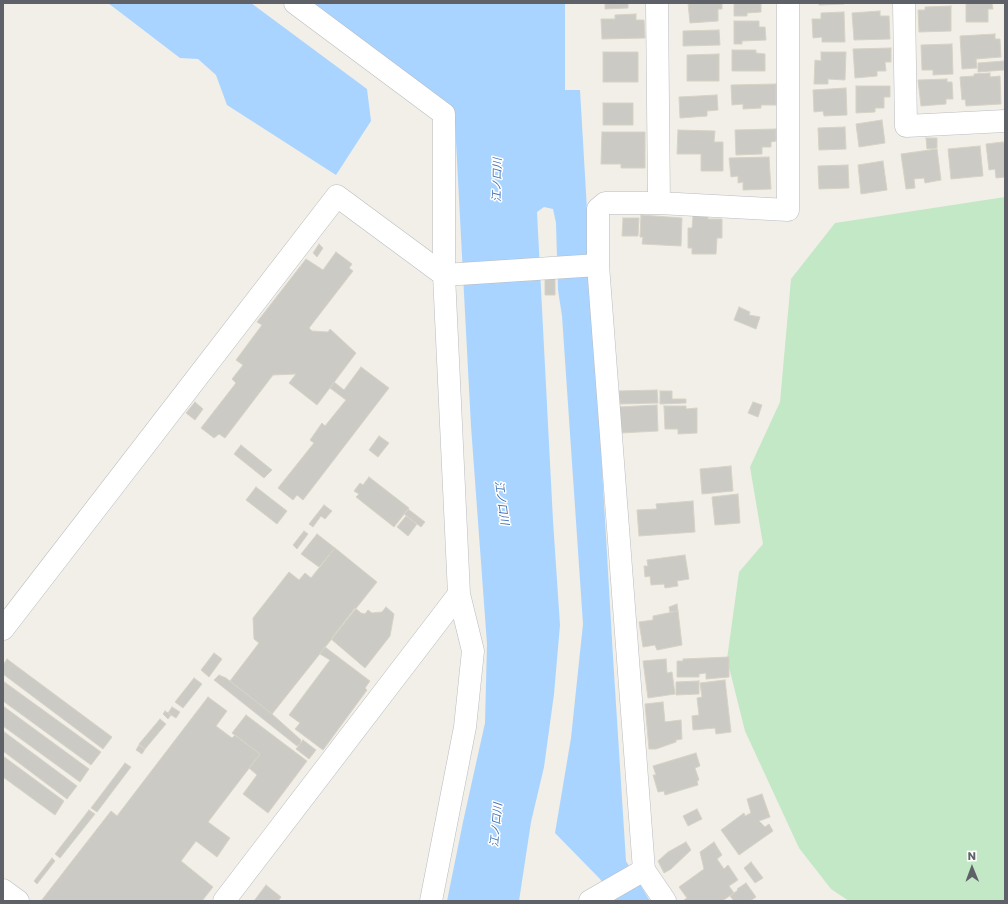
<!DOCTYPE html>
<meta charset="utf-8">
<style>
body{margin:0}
#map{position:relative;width:1008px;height:904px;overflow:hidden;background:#f1efe7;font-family:Poppins,sans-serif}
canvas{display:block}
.frame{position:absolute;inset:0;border:4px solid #5e6268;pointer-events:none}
.north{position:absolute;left:952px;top:848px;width:40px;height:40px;-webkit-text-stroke:3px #fff;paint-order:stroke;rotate:359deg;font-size:11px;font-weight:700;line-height:16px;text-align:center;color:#5e6268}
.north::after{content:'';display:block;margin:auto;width:14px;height:18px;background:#5e6268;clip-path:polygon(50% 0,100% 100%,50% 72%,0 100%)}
</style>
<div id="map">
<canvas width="1008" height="904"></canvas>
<div class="frame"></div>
<div class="north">N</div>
</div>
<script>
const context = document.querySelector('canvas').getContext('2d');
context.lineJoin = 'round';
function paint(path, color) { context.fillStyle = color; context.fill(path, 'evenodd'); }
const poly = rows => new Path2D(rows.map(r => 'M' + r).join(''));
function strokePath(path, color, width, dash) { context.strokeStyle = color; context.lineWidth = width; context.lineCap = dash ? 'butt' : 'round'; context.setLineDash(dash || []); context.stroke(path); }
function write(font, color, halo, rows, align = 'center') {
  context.font = font + ' Poppins,"Noto Sans JP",sans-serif'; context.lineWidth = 3; context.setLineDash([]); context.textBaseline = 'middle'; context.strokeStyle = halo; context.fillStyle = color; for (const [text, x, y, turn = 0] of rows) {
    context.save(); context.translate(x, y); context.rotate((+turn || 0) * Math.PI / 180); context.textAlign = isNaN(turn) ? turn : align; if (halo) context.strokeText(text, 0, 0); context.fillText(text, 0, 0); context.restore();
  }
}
paint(poly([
 [1005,197,1005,901,849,901,831,889,799,848,745,731,727,659,739,572,763,544,750,467,780,402,791,279,835,223]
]), '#c3e8c6');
paint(poly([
 [108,3,251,3,367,89,371,121,336,175,227,105,216,75,198,59,180,58],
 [303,3,565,3,565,90,580,90,613,657,626,861,650,901,616,901,600,879,555,833,571,738,583,624,562,316,558,290,556,223,553,209,544,207,537,212,553,521,560,625,554,694,544,767,531,822,519,901,447,901,463,822,485,723,487,644,471,426,455,123]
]), '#a9d4ff');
const building = poly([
 [605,3,628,3,628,8,605,9,605,3],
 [688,3,722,3,722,9,718,9,718,21,690,23,688,3],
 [734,3,761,3,761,12,747,13,747,16,734,16,734,3],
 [819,3,844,3,844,4,819,5,819,3],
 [966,3,992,3,993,9,988,9,988,22,966,22,966,3],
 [951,6,951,31,919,32,918,10,925,10,925,7,951,6],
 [880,11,880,16,889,16,890,39,854,40,852,13,880,11],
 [844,12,845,42,822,42,822,37,813,38,812,19,821,19,821,13,844,12],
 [636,14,636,20,644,20,645,38,602,39,601,19,615,19,615,15,636,14],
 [734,21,759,21,759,27,765,27,766,40,742,41,742,44,734,44,734,21],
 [719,30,720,45,683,46,683,31,719,30],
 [995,34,995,39,1000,39,1001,57,976,59,977,68,962,69,960,36,995,34],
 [952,44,953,74,933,75,933,70,922,70,921,45,952,44],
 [891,48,891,62,885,62,886,71,877,71,877,76,855,78,853,49,891,48],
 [732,50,756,50,756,53,765,54,765,71,732,71,732,50],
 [603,52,638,52,638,82,603,82,603,52],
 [821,52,846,52,845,80,828,79,828,84,814,84,815,60,821,61,821,52],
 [719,54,719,81,687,81,687,55,719,54],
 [1004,61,1004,70,978,72,978,63,1004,61],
 [990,73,990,77,1000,76,1001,104,966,106,965,99,962,100,960,77,974,76,974,74,990,73],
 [947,79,947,82,952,82,953,99,946,99,946,104,921,106,918,80,947,79],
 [776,84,776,105,761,105,761,108,743,109,743,104,732,105,731,85,776,84],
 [856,86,890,86,890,97,884,97,884,108,875,108,875,112,856,113,856,86],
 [846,88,847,115,824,116,823,111,814,112,813,90,846,88],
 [717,95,718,110,707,111,707,116,680,118,679,97,717,95],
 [603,103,633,103,633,125,603,125,603,103],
 [882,120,885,143,859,147,856,124,882,120],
 [845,127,846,149,819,150,818,128,845,127],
 [776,129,776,141,771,142,771,147,762,147,762,154,736,155,735,130,776,129],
 [678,130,715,131,714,142,723,142,723,171,701,171,701,154,677,154,678,130],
 [602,132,645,132,645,168,621,168,621,164,601,164,602,132],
 [926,138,937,138,937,148,927,149,926,138],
 [1003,142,1005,145,1005,177,996,178,995,169,989,170,986,144,1003,142],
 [980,146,983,176,951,179,948,149,980,146],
 [937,149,941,180,925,183,924,178,914,179,915,188,906,189,901,154,937,149],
 [769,157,771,189,743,190,743,182,738,183,738,176,731,177,729,158,769,157],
 [883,161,887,190,861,194,858,165,883,161],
 [848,165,849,188,819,189,818,166,848,165],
 [641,215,682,218,681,246,642,244,643,237,640,237,641,215],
 [693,216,708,216,708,219,722,219,722,238,717,238,716,254,692,254,692,248,688,248,688,228,692,228,693,216],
 [623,218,639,218,638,236,622,236,623,218],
 [319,244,323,248,317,257,313,253,319,244],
 [336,252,352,264,349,268,353,271,309,328,312,331,328,332,330,329,356,353,317,405,289,383,296,374,273,375,225,438,219,434,214,438,201,428,236,383,232,379,243,365,236,360,262,325,257,322,306,259,323,270,336,252],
 [545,277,555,277,555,295,545,295,545,277],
 [739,307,750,312,749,315,760,317,756,329,734,320,739,307],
 [361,367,389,388,303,500,297,495,293,500,278,488,314,443,310,440,322,423,325,426,346,400,330,388,334,382,344,390,361,367],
 [657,390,658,403,620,404,619,391,657,390],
 [660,391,672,391,672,399,686,399,686,403,660,404,660,391],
 [195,402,203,409,195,420,186,413,195,402],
 [753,402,762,405,758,417,748,413,753,402],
 [657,405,658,431,621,433,619,407,657,405],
 [664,406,686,406,686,409,697,408,697,433,678,434,678,429,665,429,664,406],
 [379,436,389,443,378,457,369,450,379,436],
 [241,445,272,470,264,478,234,454,241,445],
 [731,466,733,491,702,494,700,469,731,466],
 [369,477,409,508,394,527,356,497,359,494,354,491,360,483,363,485,369,477],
 [256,487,287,511,277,524,246,500,256,487],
 [738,494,740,523,715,525,712,497,738,494],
 [693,501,695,532,639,536,637,510,657,509,656,504,693,501],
 [324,505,332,511,325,519,321,516,313,527,309,524,324,505],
 [408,509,425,522,421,527,404,514,408,509],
 [406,516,417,524,408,536,397,527,406,516],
 [304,531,308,534,297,549,293,545,304,531],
 [317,534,335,548,319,567,301,554,317,534],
 [335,548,377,582,272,714,230,681,259,643,254,639,253,618,289,572,299,580,305,573,311,578,335,548],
 [685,555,689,579,677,581,678,586,665,588,664,584,651,585,650,576,645,577,644,566,648,566,647,560,685,555],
 [677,604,678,611,670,612,669,607,677,604],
 [386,607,394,614,390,636,365,668,331,639,355,608,361,613,365,614,368,610,372,613,382,612,386,607],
 [678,611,682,645,657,650,655,645,643,647,639,622,653,620,653,616,678,611],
 [325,647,370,681,365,688,367,690,323,750,295,729,300,723,289,715,330,660,320,654,325,647],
 [214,653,222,659,209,677,201,670,214,653],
 [729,657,729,677,706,679,706,673,699,674,699,677,677,677,677,661,683,661,683,659,729,657],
 [7,659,112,737,103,749,3,674,3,665,7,659],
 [666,659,667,673,672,672,675,694,648,698,643,661,666,659],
 [219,675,226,678,272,714,301,740,300,744,297,746,214,680,219,675],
 [194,678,202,684,183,708,175,702,194,678],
 [725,680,731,732,716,734,715,728,693,730,692,716,699,715,697,698,702,697,700,683,725,680],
 [3,681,101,752,91,765,3,701,3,681],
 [699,681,699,694,676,695,676,682,699,681],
 [208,697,227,711,216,726,232,738,235,735,260,754,208,822,230,838,217,857,196,841,181,861,213,887,202,901,41,901,111,811,117,816,208,697],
 [663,702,665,722,681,720,682,739,676,740,676,742,656,749,649,749,645,704,663,702],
 [3,706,89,769,80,782,3,726,3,706],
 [172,707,180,712,176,718,168,713,172,707],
 [165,711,171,715,168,719,163,714,165,711],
 [246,715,307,761,268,813,243,794,257,775,249,768,260,754,232,733,246,715],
 [160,719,166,724,145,749,139,744,160,719],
 [3,731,77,786,67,799,3,751,3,731],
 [303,740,316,750,309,759,296,749,303,740],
 [139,745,145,749,142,754,136,750,139,745],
 [696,753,700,766,695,768,699,780,697,781,698,785,665,795,664,791,658,792,653,775,656,775,653,766,696,753],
 [3,756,64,801,55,815,3,777,3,756],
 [125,763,131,767,97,812,91,808,125,763],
 [762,794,770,817,759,821,765,827,769,824,773,831,739,855,721,830,744,813,745,816,751,813,747,799,762,794],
 [697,809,702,819,688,826,683,816,697,809],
 [89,810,95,814,60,858,55,854,89,810],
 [686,842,691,850,671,869,664,873,658,861,668,852,686,842],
 [714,842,722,855,717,859,724,869,728,865,738,880,729,886,734,893,722,901,685,901,684,900,687,898,679,887,704,869,700,852,714,842],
 [52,858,55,861,37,884,34,881,52,858],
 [751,862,763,878,755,883,744,868,751,862],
 [746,883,756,897,750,901,734,901,730,896,738,890,737,889,746,883],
 [266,885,281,897,278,901,254,901,266,885]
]);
paint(building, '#cccac4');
strokePath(building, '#d6d2c5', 1);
const minor = poly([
 [657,3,659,203],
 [904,3,906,126,1005,121],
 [3,629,337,196,444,275,598,265],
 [3,890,18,901],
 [224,901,459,594,444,275,444,114,295,3],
 [431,901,465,727,473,651,459,594],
 [590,901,644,870],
 [665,901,644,870,598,265,598,209,605,203,659,203,788,210,788,3]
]);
strokePath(minor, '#b9bcc1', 23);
strokePath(minor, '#fff', 22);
write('italic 11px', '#4272b5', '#fff', [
 ["江ノ口川",498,180,-89],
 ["江ノ口川",501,503,82],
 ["江ノ口川",497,825,-85]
]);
</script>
